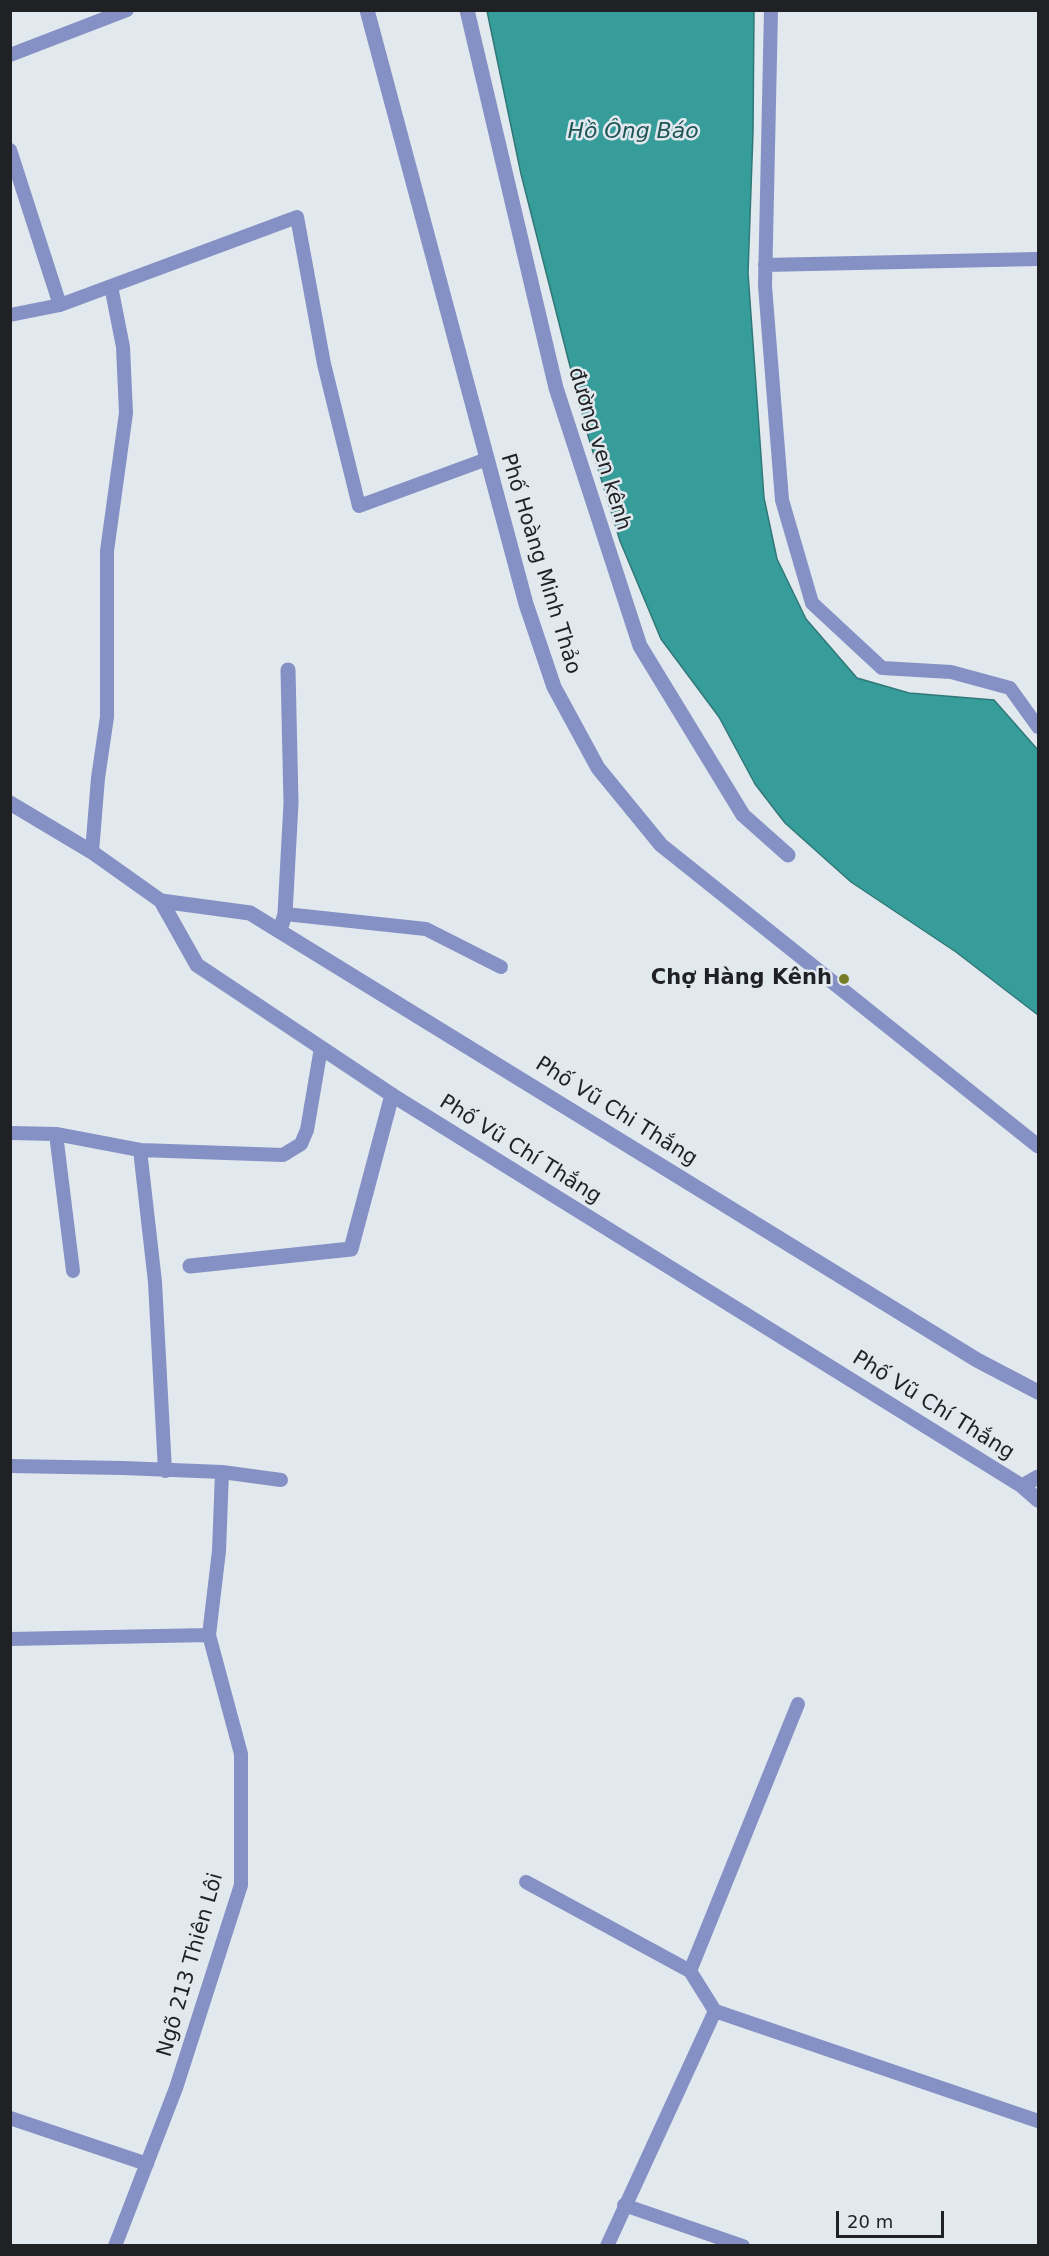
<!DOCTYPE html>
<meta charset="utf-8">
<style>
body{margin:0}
#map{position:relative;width:1049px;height:2256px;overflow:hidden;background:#e1e8ee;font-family:"DejaVu Sans",sans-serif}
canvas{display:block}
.frame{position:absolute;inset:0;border:12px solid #1f2124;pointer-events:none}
.scale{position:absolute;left:836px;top:2211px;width:108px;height:27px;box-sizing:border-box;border:3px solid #1f2124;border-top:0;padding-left:8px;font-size:18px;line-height:21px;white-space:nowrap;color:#1f2124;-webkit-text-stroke:4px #e1e8ee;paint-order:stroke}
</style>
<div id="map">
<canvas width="1049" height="2256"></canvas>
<div class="frame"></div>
<div class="scale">20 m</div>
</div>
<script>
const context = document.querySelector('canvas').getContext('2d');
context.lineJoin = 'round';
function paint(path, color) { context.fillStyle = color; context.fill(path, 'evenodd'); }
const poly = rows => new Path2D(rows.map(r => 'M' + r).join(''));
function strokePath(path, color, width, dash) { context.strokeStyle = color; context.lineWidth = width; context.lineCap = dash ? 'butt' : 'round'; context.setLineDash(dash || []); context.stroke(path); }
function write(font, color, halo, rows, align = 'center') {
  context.font = font + ' "DejaVu Sans",sans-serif'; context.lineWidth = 5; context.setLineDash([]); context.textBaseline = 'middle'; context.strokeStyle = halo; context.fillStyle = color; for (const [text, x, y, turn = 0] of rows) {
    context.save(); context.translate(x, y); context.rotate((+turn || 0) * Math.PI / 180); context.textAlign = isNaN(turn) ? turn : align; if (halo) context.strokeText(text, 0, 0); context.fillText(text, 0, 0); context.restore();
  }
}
const water = poly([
 [487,11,754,11,753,132,748,273,764,498,777,559,806,619,857,678,909,693,994,700,1038,750,1038,1015,956,952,851,882,785,823,755,784,719,717,661,639,620,541,586,429,521,174,487,11]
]);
paint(water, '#379d9b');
strokePath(water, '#307877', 1.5);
strokePath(poly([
 [771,10,765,286,782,500,812,603,882,668,951,672,1010,688,1038,727],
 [10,55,127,10],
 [10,150,60,305],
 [765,265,1038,259],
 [10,315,60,305,297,217,324,364,359,506,487,459],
 [92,852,98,778,107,717,107,551,126,413,123,347,111,286],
 [285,914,426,929,501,967],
 [10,1133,56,1134,140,1150,283,1155,301,1144,307,1130,321,1048],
 [56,1134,73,1271],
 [140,1150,155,1282,165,1471],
 [10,1466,123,1468,222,1472,281,1480],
 [10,1639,209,1635],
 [526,1882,690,1971,715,2011,1038,2121],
 [690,1971,798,1704],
 [10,2118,147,2164],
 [624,2205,743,2246],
 [115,2246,176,2088,241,1885,241,1754,209,1635,219,1551,222,1472],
 [607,2246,715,2011]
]), '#8590c4', 14);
strokePath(poly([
 [190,1266,351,1249,392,1095]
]), '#8590c4', 15);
strokePath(poly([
 [467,10,556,388,640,646,743,815,788,855],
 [10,803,92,852,161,901,197,965,392,1095,1022,1486,1038,1500],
 [161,901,250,913,977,1360,1038,1392],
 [280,930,285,914,291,803,288,670],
 [1022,1486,1038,1477]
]), '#8590c4', 15);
strokePath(poly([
 [367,10,526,604,554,687,598,768,661,845,1038,1146]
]), '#8590c4', 15);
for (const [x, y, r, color] of [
 [844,979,6,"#777c26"]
]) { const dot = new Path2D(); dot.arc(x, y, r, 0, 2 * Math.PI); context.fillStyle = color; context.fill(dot); strokePath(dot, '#e1e8ee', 2); }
write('21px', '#1f2124', '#e1e8ee', [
 ["đường ven kênh",599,449,73],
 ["Phố Hoàng Minh Thảo",540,564,73],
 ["Phố Vũ Chi Thắng",616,1112,32],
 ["Phố Vũ Chí Thắng",520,1150,32],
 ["Phố Vũ Chí Thắng",933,1406,32],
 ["Ngõ 213 Thiên Lôi",191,1965,-74]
]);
write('bold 21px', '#1f2124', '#e1e8ee', [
 ["Chợ Hàng Kênh",832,979]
], 'right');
write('italic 22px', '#1e5756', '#e1e8ee', [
 ["Hồ Ông Báo",633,132]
]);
</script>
